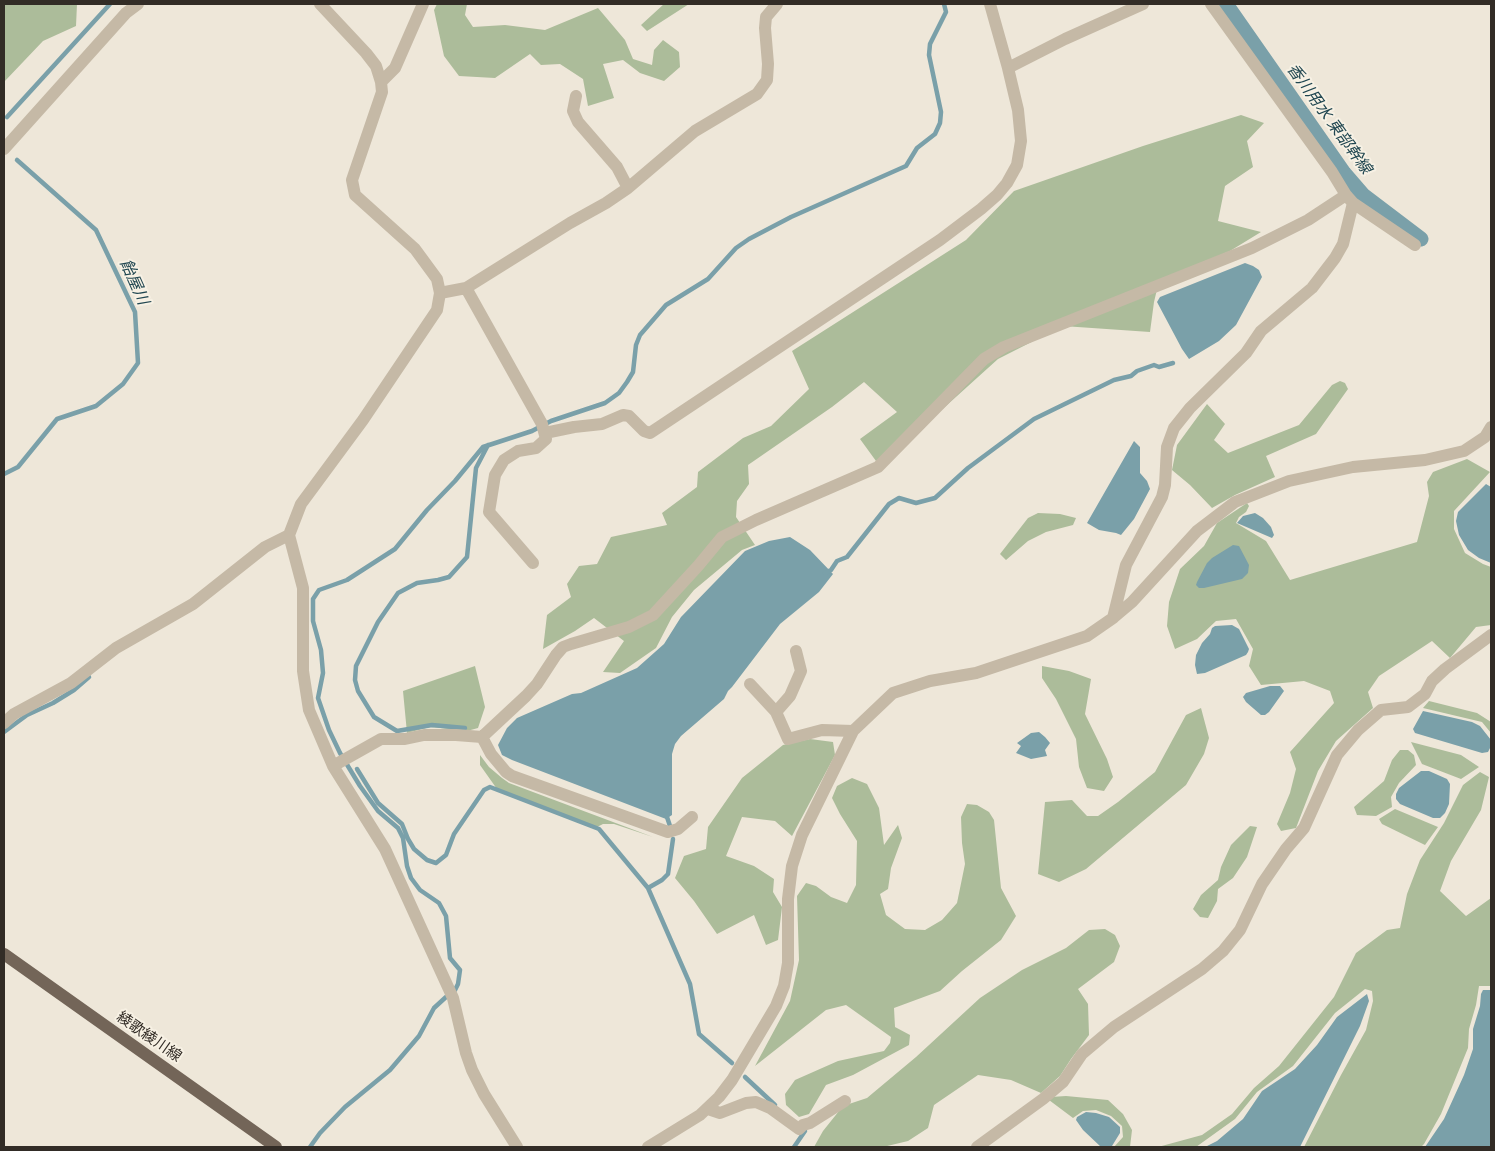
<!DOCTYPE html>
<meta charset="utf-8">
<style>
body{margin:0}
#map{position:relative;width:1495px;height:1151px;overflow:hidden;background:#eee7d9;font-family:"IBM Plex Sans",sans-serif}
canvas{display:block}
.frame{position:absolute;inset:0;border:5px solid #322c26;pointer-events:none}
</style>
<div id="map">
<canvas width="1495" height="1151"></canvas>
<div class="frame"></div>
</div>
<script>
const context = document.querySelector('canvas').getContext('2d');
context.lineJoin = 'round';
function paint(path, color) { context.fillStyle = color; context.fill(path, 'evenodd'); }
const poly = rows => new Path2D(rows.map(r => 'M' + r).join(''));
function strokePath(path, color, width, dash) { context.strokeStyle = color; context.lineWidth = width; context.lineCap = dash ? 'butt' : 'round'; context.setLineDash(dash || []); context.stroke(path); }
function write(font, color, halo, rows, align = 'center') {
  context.font = font + ' "IBM Plex Sans","Noto Sans JP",sans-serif'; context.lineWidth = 4; context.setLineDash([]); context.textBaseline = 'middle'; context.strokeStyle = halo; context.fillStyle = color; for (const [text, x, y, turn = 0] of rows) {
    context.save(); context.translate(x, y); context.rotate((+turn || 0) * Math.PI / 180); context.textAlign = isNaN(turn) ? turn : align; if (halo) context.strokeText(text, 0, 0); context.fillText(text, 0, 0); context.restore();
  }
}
paint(poly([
 [4,4,77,4,76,26,43,41,4,82],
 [437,4,467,4,465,15,473,27,505,25,545,30,598,8,625,40,633,59,652,65,654,50,663,40,679,52,680,67,664,81,640,73,623,60,603,64,614,98,588,106,583,79,560,64,541,65,530,54,495,78,459,76,444,56,434,10],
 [664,4,689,4,647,31,641,25],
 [1241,115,1264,123,1247,141,1253,167,1225,186,1218,221,1261,232,1230,251,1159,281,1154,302,1150,332,1063,326,998,359,926,424,876,461,860,439,897,412,864,382,832,407,748,465,749,484,737,501,736,517,755,545,742,550,694,590,672,617,656,648,620,673,603,672,624,641,594,618,575,631,543,649,547,615,571,597,567,584,579,566,597,564,611,537,667,525,662,513,697,487,698,472,743,438,771,426,809,389,792,351,966,240,1014,191,1143,146],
 [1340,381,1345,383,1348,389,1316,434,1266,456,1275,477,1235,495,1212,508,1190,485,1172,470,1177,445,1207,404,1225,424,1214,440,1228,453,1299,425,1332,385],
 [1467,459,1490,472,1454,511,1454,529,1465,553,1483,564,1491,567,1491,625,1476,627,1450,658,1432,641,1379,676,1368,692,1373,708,1336,741,1318,771,1296,828,1281,831,1277,824,1290,793,1296,769,1290,752,1334,703,1330,691,1304,681,1261,685,1249,666,1253,649,1236,619,1216,621,1197,639,1175,649,1167,626,1169,602,1180,569,1204,546,1217,523,1247,503,1249,506,1246,512,1239,517,1236,523,1266,541,1290,580,1417,542,1429,496,1427,482,1433,472],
 [1038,513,1060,514,1076,518,1073,525,1046,532,1028,541,1006,560,1000,554,1028,518],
 [475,666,485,707,478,728,467,731,430,727,407,733,403,691],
 [1042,666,1069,671,1091,679,1085,714,1107,759,1113,777,1104,791,1087,788,1079,767,1076,739,1056,699,1042,678],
 [1429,701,1477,713,1491,722,1491,733,1482,722,1423,708],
 [1201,708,1209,738,1204,754,1186,785,1086,869,1059,882,1038,874,1045,802,1072,800,1087,816,1098,816,1118,802,1155,772,1186,715],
 [810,739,833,742,835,755,792,836,775,821,742,817,726,856,754,866,774,879,773,892,782,907,778,940,766,945,754,915,717,934,694,901,675,878,684,856,706,849,708,827,742,778,783,745],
 [1411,742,1461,755,1479,767,1461,779,1422,764],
 [1400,750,1408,750,1414,755,1416,765,1399,783,1391,797,1392,807,1376,816,1357,815,1354,807,1384,781,1392,760],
 [480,755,489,767,502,778,509,783,653,837,614,824,603,824,597,827,497,789,480,765],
 [1480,772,1489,777,1481,810,1451,861,1440,891,1466,916,1491,898,1491,986,1479,986,1476,1005,1469,1029,1468,1048,1441,1114,1424,1144,1421,1147,1304,1147,1341,1075,1366,1030,1373,1001,1372,991,1365,989,1335,1013,1293,1066,1257,1092,1235,1119,1196,1147,1158,1147,1202,1135,1232,1114,1254,1088,1279,1066,1334,997,1356,953,1387,930,1400,928,1407,894,1420,860,1444,823,1463,785],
 [852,778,867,784,879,808,884,845,898,825,902,838,891,868,888,889,880,894,886,915,905,929,925,930,942,920,957,903,965,864,962,843,961,817,967,804,977,805,989,812,994,820,1001,888,1016,916,1001,940,962,971,940,991,894,1008,895,1027,910,1035,909,1045,853,1075,826,1085,809,1114,799,1117,786,1105,785,1094,795,1080,838,1061,884,1051,890,1043,891,1037,846,1005,826,1010,755,1066,790,1001,799,960,797,896,806,883,816,886,831,897,847,903,856,885,857,841,840,814,832,798,837,786],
 [1395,809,1438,827,1425,845,1382,824,1379,819],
 [1250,826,1257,827,1247,857,1233,878,1218,889,1217,901,1208,918,1200,917,1193,909,1201,895,1218,880,1221,867,1231,845],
 [1105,929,1115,935,1120,946,1114,962,1078,989,1088,1004,1089,1035,1071,1059,1060,1076,1041,1093,1011,1080,978,1075,934,1105,928,1128,908,1141,883,1147,814,1147,823,1131,843,1106,867,1098,916,1057,980,998,1022,970,1066,948,1089,930],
 [1066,1096,1108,1100,1123,1114,1132,1130,1130,1147,1114,1147,1123,1137,1122,1126,1111,1116,1096,1110,1083,1111,1073,1118,1049,1100,1051,1097]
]), '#acbc9a');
paint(poly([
 [1245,263,1253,266,1259,270,1262,277,1236,325,1219,341,1189,359,1182,349,1157,302,1160,297],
 [1134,441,1140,447,1140,473,1147,481,1150,489,1134,519,1121,535,1116,533,1099,530,1087,523],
 [1486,484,1491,487,1491,563,1479,558,1468,550,1459,535,1456,521,1458,512],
 [1255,513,1263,518,1271,527,1274,535,1272,538,1237,523,1243,516],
 [790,537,810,550,833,574,819,592,780,624,732,687,728,691,724,699,681,736,675,744,672,754,672,815,666,819,512,760,502,755,498,745,507,728,517,718,572,694,581,693,637,668,664,644,681,617,745,551,769,541],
 [1233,545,1239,546,1249,565,1248,573,1242,579,1204,588,1199,588,1196,585,1197,582,1207,563,1212,558],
 [1232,625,1239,629,1249,649,1248,652,1246,655,1205,673,1197,674,1195,665,1196,655,1202,643,1210,634,1212,628,1215,626],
 [1270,686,1280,686,1284,691,1269,712,1265,715,1261,715,1246,702,1243,697,1246,693],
 [1423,711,1472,722,1480,726,1491,740,1491,746,1488,752,1482,753,1415,733,1413,729],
 [1039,732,1045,737,1050,743,1045,750,1047,756,1031,759,1016,753,1021,746,1017,743,1031,733],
 [1421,771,1429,771,1447,779,1450,784,1449,804,1445,813,1440,818,1433,818,1400,804,1396,799,1396,794,1399,788],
 [1483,990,1491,990,1491,1147,1425,1147,1444,1119,1464,1075,1473,1049,1473,1029,1480,1006,1481,994],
 [1367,994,1369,1001,1360,1026,1300,1147,1205,1147,1217,1141,1243,1119,1262,1091,1295,1069,1317,1045,1337,1017],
 [1086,1112,1096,1113,1109,1117,1120,1127,1120,1133,1112,1146,1101,1147,1083,1130,1076,1120,1077,1117]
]), '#7aa0a9');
strokePath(poly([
 [7,117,110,4],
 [4,474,18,467,57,419,96,406,123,384,138,363,135,312,96,230,17,160],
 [825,573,831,570,837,561,847,557,889,504,899,498,916,503,935,498,968,468,1034,419,1114,380,1131,376,1137,371,1154,365,1159,367,1173,363],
 [465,728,432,725,397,731,374,717,358,691,355,680,356,666,378,622,398,593,417,583,438,580,449,577,467,557,476,468,488,445],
 [4,732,27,715,53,703,74,690,89,677],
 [357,769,378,803,402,824,408,839,414,849,427,860,436,863,446,855,454,834,484,790,490,787,599,829,648,888,690,984,699,1034,732,1063],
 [666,814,670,826],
 [648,888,662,880,668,874,673,839],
 [745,1077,775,1105],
 [310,1147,320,1133,345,1107,390,1070,419,1036,434,1008,446,997,455,990,458,984,460,970,450,958,446,916,439,903,420,890,411,878,407,866,403,838,398,828,378,811,360,786,340,753,329,730,318,698,323,673,321,650,313,621,313,599,319,590,347,580,395,549,427,510,455,481,483,447,532,431,551,421,605,403,619,393,627,382,633,372,636,345,640,335,666,305,708,279,736,248,749,239,791,217,906,166,917,148,935,134,940,123,941,112,929,55,930,44,946,12,944,4],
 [794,1147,805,1131,804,1129]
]), '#7aa0a9', 4.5);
strokePath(poly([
 [1226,4,1344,173,1363,195,1421,239]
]), '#7aa0a9', 15);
strokePath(poly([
 [320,4,366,53,376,66,381,82,382,92,352,180,355,195,415,249,437,279,440,293,437,310,363,420,301,504,289,535,303,588,303,671,309,710,333,766,385,849,453,998,466,1053,472,1070,484,1094,517,1147],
 [1211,4,1332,172,1346,195,1353,203,1415,245],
 [1008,68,1065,39,1143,4],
 [381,82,395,68,423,4],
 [576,96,573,111,578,122,617,167,628,188],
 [4,149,126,13,138,4],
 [466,288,542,424,546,439,536,448,518,451,504,460,495,475,489,512,533,563],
 [440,293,466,288,570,223,606,203,628,188,695,131,757,94,767,80,768,64,765,28,766,17,777,4],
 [545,433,574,427,602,424,623,415,629,416,644,431,650,433,940,240,981,209,997,195,1007,183,1017,165,1021,141,1018,110,1008,68,990,4],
 [1113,618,1126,565,1162,497,1165,485,1167,447,1174,428,1190,408,1246,353,1261,331,1312,288,1335,258,1343,244,1353,203],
 [750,684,776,712,788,739,822,730,853,731],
 [776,712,790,696,801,671,796,651],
 [4,723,14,714,71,683,116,648,193,604,265,547,289,535],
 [482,737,491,754,506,772,512,776,668,832,678,829,692,817],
 [333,766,381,739,405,739,424,735,456,735,482,737,526,696,537,684,556,655,563,647,571,644,629,627,653,615,698,566,722,537,756,520,878,467,984,359,1004,347,1252,248,1308,220,1346,195],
 [708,1109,720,1113,746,1103,756,1102,770,1108,799,1129,803,1125,810,1123,845,1101],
 [648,1147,700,1115,719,1097,732,1080,776,1006,784,986,788,963,788,899,792,866,802,835,853,731,893,693,930,681,976,673,1087,636,1113,618,1132,602,1197,531,1235,502,1289,481,1353,467,1425,460,1464,451,1485,437,1491,427],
 [977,1147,1043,1099,1063,1082,1082,1054,1114,1027,1202,969,1223,951,1240,930,1262,884,1286,849,1304,828,1337,755,1358,730,1381,710,1408,707,1425,694,1432,681,1445,669,1491,635]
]), '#c5b9a6', 12);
strokePath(poly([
 [4,954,276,1147]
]), '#736558', 12);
write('15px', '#322c26', '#f7f1e4', [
 ["綾歌綾川線",149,1037,35]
]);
write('italic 16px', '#204650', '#f7f1e4', [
 ["香川用水 東部幹線",1329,119,54],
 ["飴屋川",134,282,66]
]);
</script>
